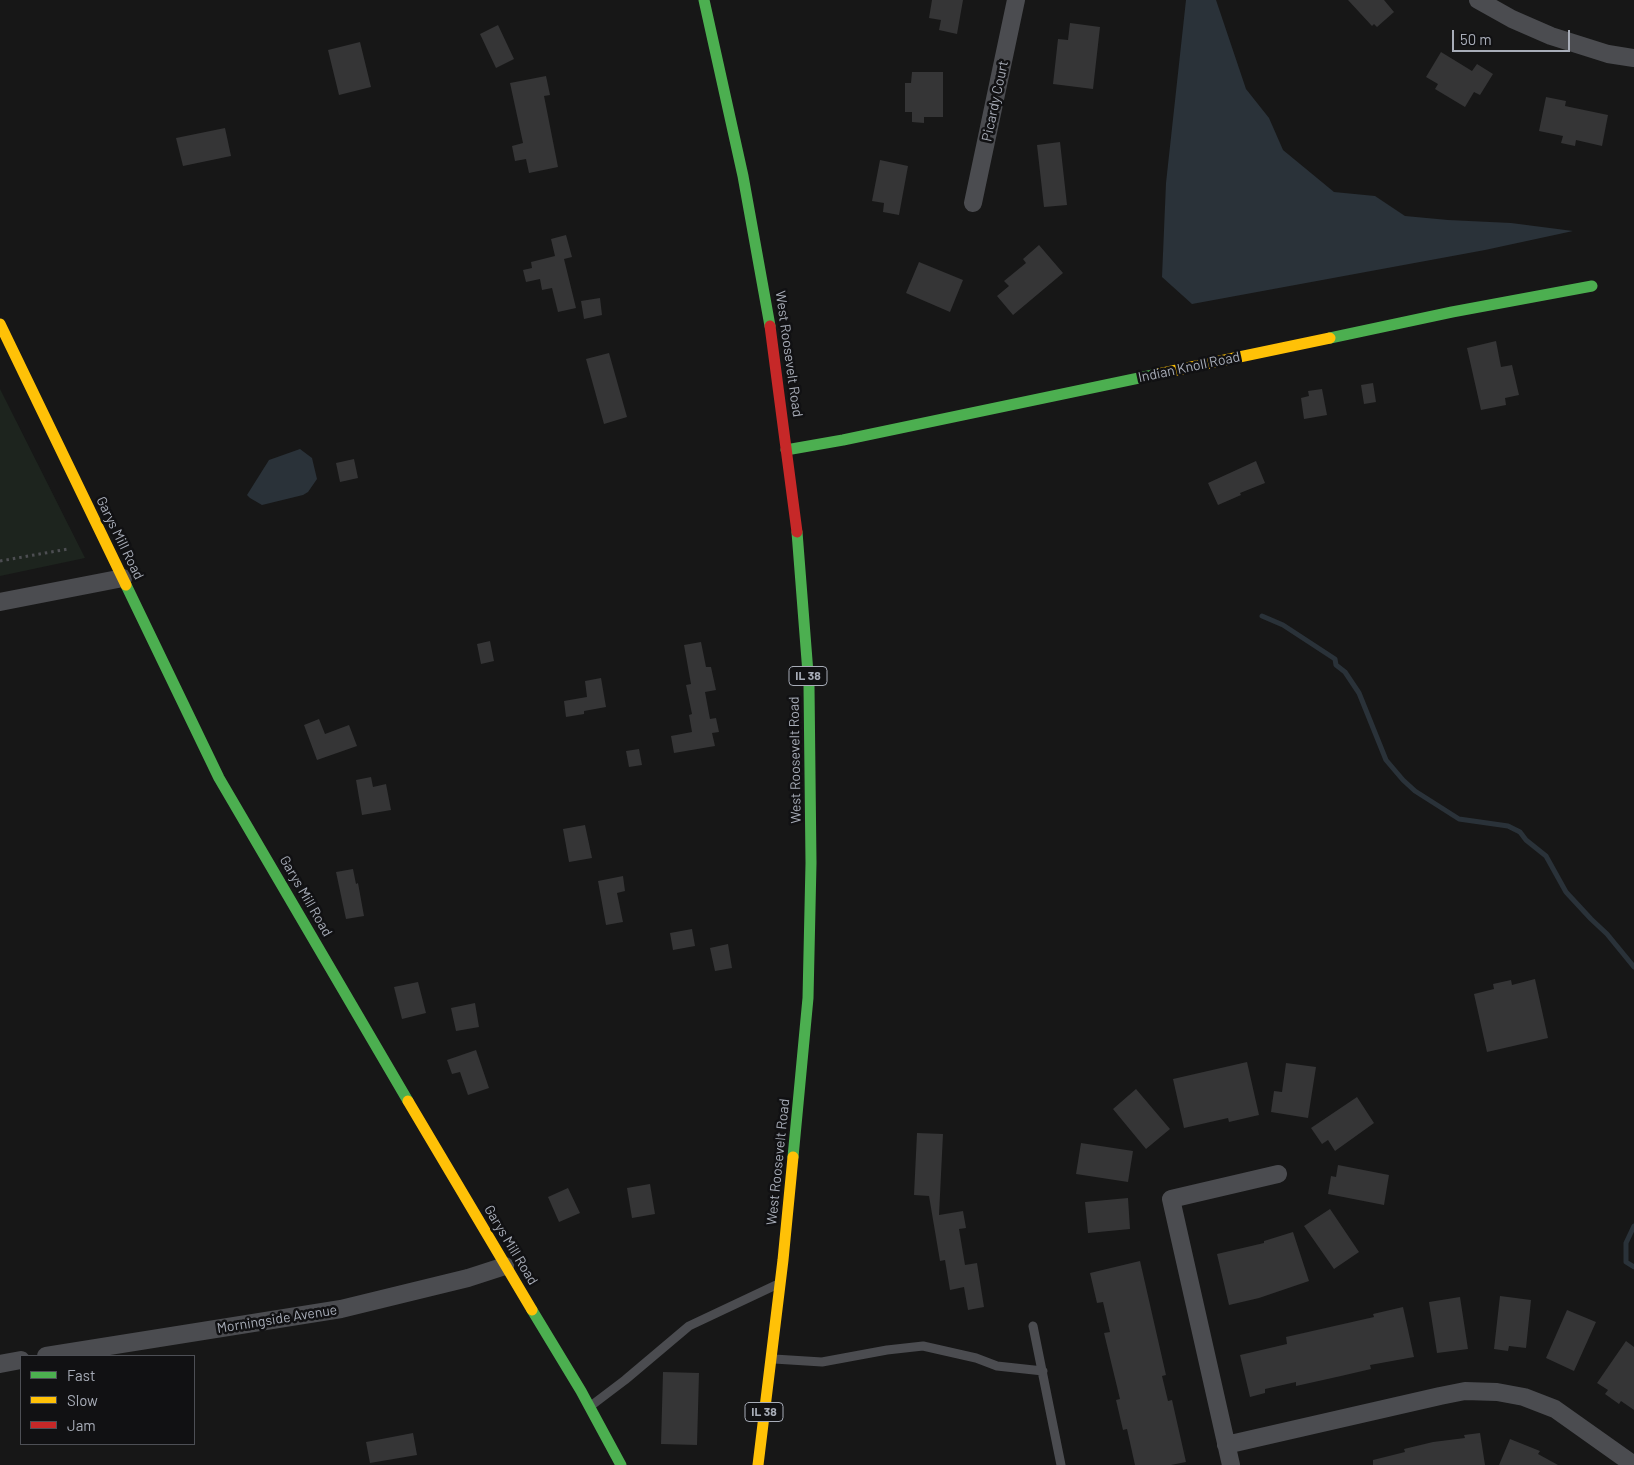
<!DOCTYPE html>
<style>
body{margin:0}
#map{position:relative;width:1634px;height:1465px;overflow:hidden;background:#171717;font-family:Barlow,sans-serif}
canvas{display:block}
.legend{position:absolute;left:20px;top:1355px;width:175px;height:90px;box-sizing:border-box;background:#111113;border:1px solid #4d4f55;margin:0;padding:6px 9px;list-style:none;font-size:15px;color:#a8adb8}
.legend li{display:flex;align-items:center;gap:10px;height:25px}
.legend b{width:25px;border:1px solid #4d4f55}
.scale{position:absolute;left:1452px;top:30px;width:118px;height:22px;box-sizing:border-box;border:2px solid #a8adb8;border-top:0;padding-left:6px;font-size:15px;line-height:18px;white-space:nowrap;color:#a8adb8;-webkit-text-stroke:4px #111113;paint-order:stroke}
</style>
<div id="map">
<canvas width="1634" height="1465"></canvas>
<ul class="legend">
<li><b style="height:6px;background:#4caf50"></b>Fast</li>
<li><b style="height:6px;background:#ffc107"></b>Slow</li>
<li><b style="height:6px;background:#c62828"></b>Jam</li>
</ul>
<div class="scale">50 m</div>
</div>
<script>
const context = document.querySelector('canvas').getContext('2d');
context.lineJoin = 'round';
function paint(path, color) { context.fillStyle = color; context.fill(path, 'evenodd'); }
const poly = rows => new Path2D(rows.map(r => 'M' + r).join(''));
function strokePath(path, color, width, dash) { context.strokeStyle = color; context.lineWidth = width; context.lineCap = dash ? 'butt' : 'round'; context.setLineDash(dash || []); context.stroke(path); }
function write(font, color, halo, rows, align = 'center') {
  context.font = font + ' Barlow,sans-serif'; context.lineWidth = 5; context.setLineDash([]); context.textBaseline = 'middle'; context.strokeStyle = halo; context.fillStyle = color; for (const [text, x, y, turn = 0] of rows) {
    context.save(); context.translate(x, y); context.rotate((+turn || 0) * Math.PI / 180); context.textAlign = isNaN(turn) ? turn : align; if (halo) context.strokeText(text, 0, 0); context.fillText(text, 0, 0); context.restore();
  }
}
paint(poly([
 [0,389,85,558,0,576]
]), '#1d241e');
paint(poly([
 [1186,0,1216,0,1246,89,1269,118,1283,150,1334,192,1375,196,1405,216,1448,220,1511,223,1573,231,1485,250,1192,304,1162,277,1166,183],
 [300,449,312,458,317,479,308,492,303,495,262,505,250,498,247,495,269,460]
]), '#2a3239');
strokePath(poly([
 [1262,616,1283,625,1335,659,1336,665,1345,672,1359,693,1386,760,1403,780,1415,791,1459,819,1508,826,1520,832,1526,840,1546,856,1566,892,1591,919,1607,934,1634,967],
 [1634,1226,1626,1243,1626,1262,1634,1267]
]), '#2a3239', 5);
paint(poly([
 [932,0,963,0,957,34,939,30,941,20,929,18],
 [1348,0,1384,0,1394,12,1377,27,1374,24,1372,26],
 [1070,23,1100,27,1093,89,1053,84,1058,39,1068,40],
 [498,25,514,59,496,68,480,34],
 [360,42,371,87,339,95,328,50],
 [1441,52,1472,71,1477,64,1493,74,1480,95,1474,92,1465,107,1435,89,1438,84,1426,77],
 [912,72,943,72,943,117,924,117,924,123,912,122,912,112,905,112,905,83,911,83],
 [546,76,550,95,544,96,558,167,529,173,526,159,515,161,512,146,523,143,510,83],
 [1546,97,1566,101,1565,106,1608,115,1602,146,1576,140,1575,146,1561,143,1563,136,1539,131],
 [225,128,231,156,183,166,176,138],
 [1060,142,1067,205,1044,207,1037,145],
 [880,160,908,166,899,215,883,212,884,203,872,201],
 [566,235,572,257,564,259,576,308,558,312,552,288,542,290,540,279,526,282,523,270,532,268,531,262,555,256,551,239],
 [1039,245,1063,273,1013,315,997,296,1009,286,1004,281,1026,263,1023,259],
 [919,262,963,280,950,312,906,293],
 [600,298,602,315,584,319,581,301],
 [1496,341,1501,367,1512,365,1519,395,1505,398,1506,405,1481,410,1467,348],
 [609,353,627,417,604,424,586,359],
 [1373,383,1376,402,1364,404,1361,385],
 [1322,389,1327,415,1304,419,1301,398,1309,396,1308,391],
 [354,459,358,478,340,482,336,463],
 [1256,461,1265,483,1240,493,1241,495,1218,505,1208,483],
 [490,641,494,661,481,664,477,644],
 [701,642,706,667,711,667,716,690,705,692,710,719,716,718,719,732,712,733,715,746,674,753,671,736,692,732,689,715,692,714,686,685,691,684,684,645],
 [601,678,606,707,584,711,584,714,566,717,564,701,587,697,585,681],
 [319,719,325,734,349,725,357,746,317,760,304,725],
 [639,749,642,765,629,767,626,751],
 [371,777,373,787,386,784,391,810,362,815,356,780],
 [585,825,592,858,569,862,563,829],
 [353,869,356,884,358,883,364,916,346,919,336,872],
 [623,876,625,891,617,893,623,922,606,925,598,881],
 [692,929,695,946,673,950,670,933],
 [728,944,732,968,715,971,710,948],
 [1535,979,1548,1038,1487,1052,1474,994,1494,989,1493,984,1511,980,1512,985],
 [418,982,426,1013,402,1019,394,987],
 [475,1003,479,1027,456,1031,451,1008],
 [476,1050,489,1088,468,1095,460,1072,452,1074,447,1060],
 [1247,1062,1259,1115,1229,1122,1228,1118,1184,1128,1173,1079],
 [1286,1063,1316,1067,1308,1118,1271,1112,1274,1091,1282,1092],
 [1136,1089,1170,1129,1146,1149,1113,1109],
 [1357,1097,1374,1123,1335,1151,1328,1140,1322,1144,1311,1128],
 [917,1133,943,1134,939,1215,963,1211,966,1228,959,1229,965,1265,977,1263,984,1307,968,1310,964,1287,950,1290,945,1260,940,1261,929,1196,914,1195],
 [1081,1143,1133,1151,1128,1182,1076,1174],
 [1338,1165,1389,1175,1384,1205,1328,1194,1331,1176,1336,1177],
 [650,1184,655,1214,632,1218,627,1188],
 [568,1188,580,1213,559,1222,548,1197],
 [1128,1198,1130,1229,1088,1233,1085,1202],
 [1330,1209,1359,1252,1334,1269,1304,1226],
 [1293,1232,1309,1281,1259,1298,1229,1305,1217,1254,1264,1243,1264,1241],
 [1140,1261,1166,1375,1162,1376,1168,1401,1172,1400,1186,1462,1171,1465,1135,1465,1127,1429,1123,1430,1116,1400,1120,1399,1104,1333,1110,1332,1103,1302,1097,1303,1090,1273],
 [1500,1296,1531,1300,1526,1348,1509,1346,1508,1351,1494,1349],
 [1460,1297,1468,1349,1437,1353,1429,1302],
 [1403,1307,1414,1357,1370,1365,1371,1369,1341,1376,1296,1386,1296,1382,1265,1389,1265,1393,1250,1397,1240,1355,1287,1344,1286,1337,1374,1317,1373,1314],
 [1567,1310,1596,1322,1574,1371,1546,1358],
 [1626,1341,1634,1347,1634,1410,1621,1401,1619,1404,1605,1394,1608,1390,1597,1383],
 [663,1372,699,1373,697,1445,661,1444],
 [413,1433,417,1455,370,1463,366,1442],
 [1480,1433,1485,1465,1373,1465,1373,1460,1405,1452,1404,1449,1433,1442,1465,1438,1464,1435],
 [1510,1439,1540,1451,1538,1454,1558,1465,1499,1465]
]), '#353536');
strokePath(poly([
 [0,561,68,549]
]), '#4d4e52', 3, [2.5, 4]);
strokePath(poly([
 [1033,1326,1061,1465],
 [774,1359,822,1362,887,1350,923,1346,976,1358,997,1366,1043,1371],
 [592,1405,625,1380,689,1326,776,1285]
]), '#4b4c50', 9);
strokePath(poly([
 [1478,0,1512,19,1551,36,1608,54,1634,58],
 [973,203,1016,0],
 [0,602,123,578],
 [46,1356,341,1309,468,1278,505,1266],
 [0,1364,21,1360],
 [1226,1445,1440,1396,1465,1391,1497,1392,1524,1397,1555,1409,1634,1465],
 [1231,1465,1171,1199,1278,1174]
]), '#4b4c50', 18);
strokePath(poly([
 [704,0,743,176,770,326],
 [1330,338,1452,312,1592,286],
 [786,450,843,440,1158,374],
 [126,585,219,778,408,1101],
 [793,1157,808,998,811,863,809,686,797,532],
 [532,1310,581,1391,621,1465]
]), '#4caf50', 11);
strokePath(poly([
 [0,324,126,585],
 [1158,374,1330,338],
 [408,1101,532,1310],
 [758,1465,783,1260,793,1157]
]), '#ffc107', 11);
strokePath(poly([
 [770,326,797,532]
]), '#c62828', 11);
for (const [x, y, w] of [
 [808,676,38],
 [764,1412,38]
]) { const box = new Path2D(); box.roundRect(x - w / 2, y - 9.5, w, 19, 4); context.fillStyle = '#111113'; context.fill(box); strokePath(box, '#a8adb8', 1); }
write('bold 12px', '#a8adb8', null, [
 ["IL 38",808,676],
 ["IL 38",764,1412]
]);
write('14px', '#a8adb8', '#111113', [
 ["Picardy Court",995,101,-78],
 ["West Roosevelt Road",789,354,82],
 ["Indian Knoll Road",1189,367,-12],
 ["Garys Mill Road",120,538,64],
 ["West Roosevelt Road",795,760,-91],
 ["Garys Mill Road",306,896,60],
 ["West Roosevelt Road",778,1162,-84],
 ["Garys Mill Road",511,1245,59],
 ["Morningside Avenue",277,1319,-9]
]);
</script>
